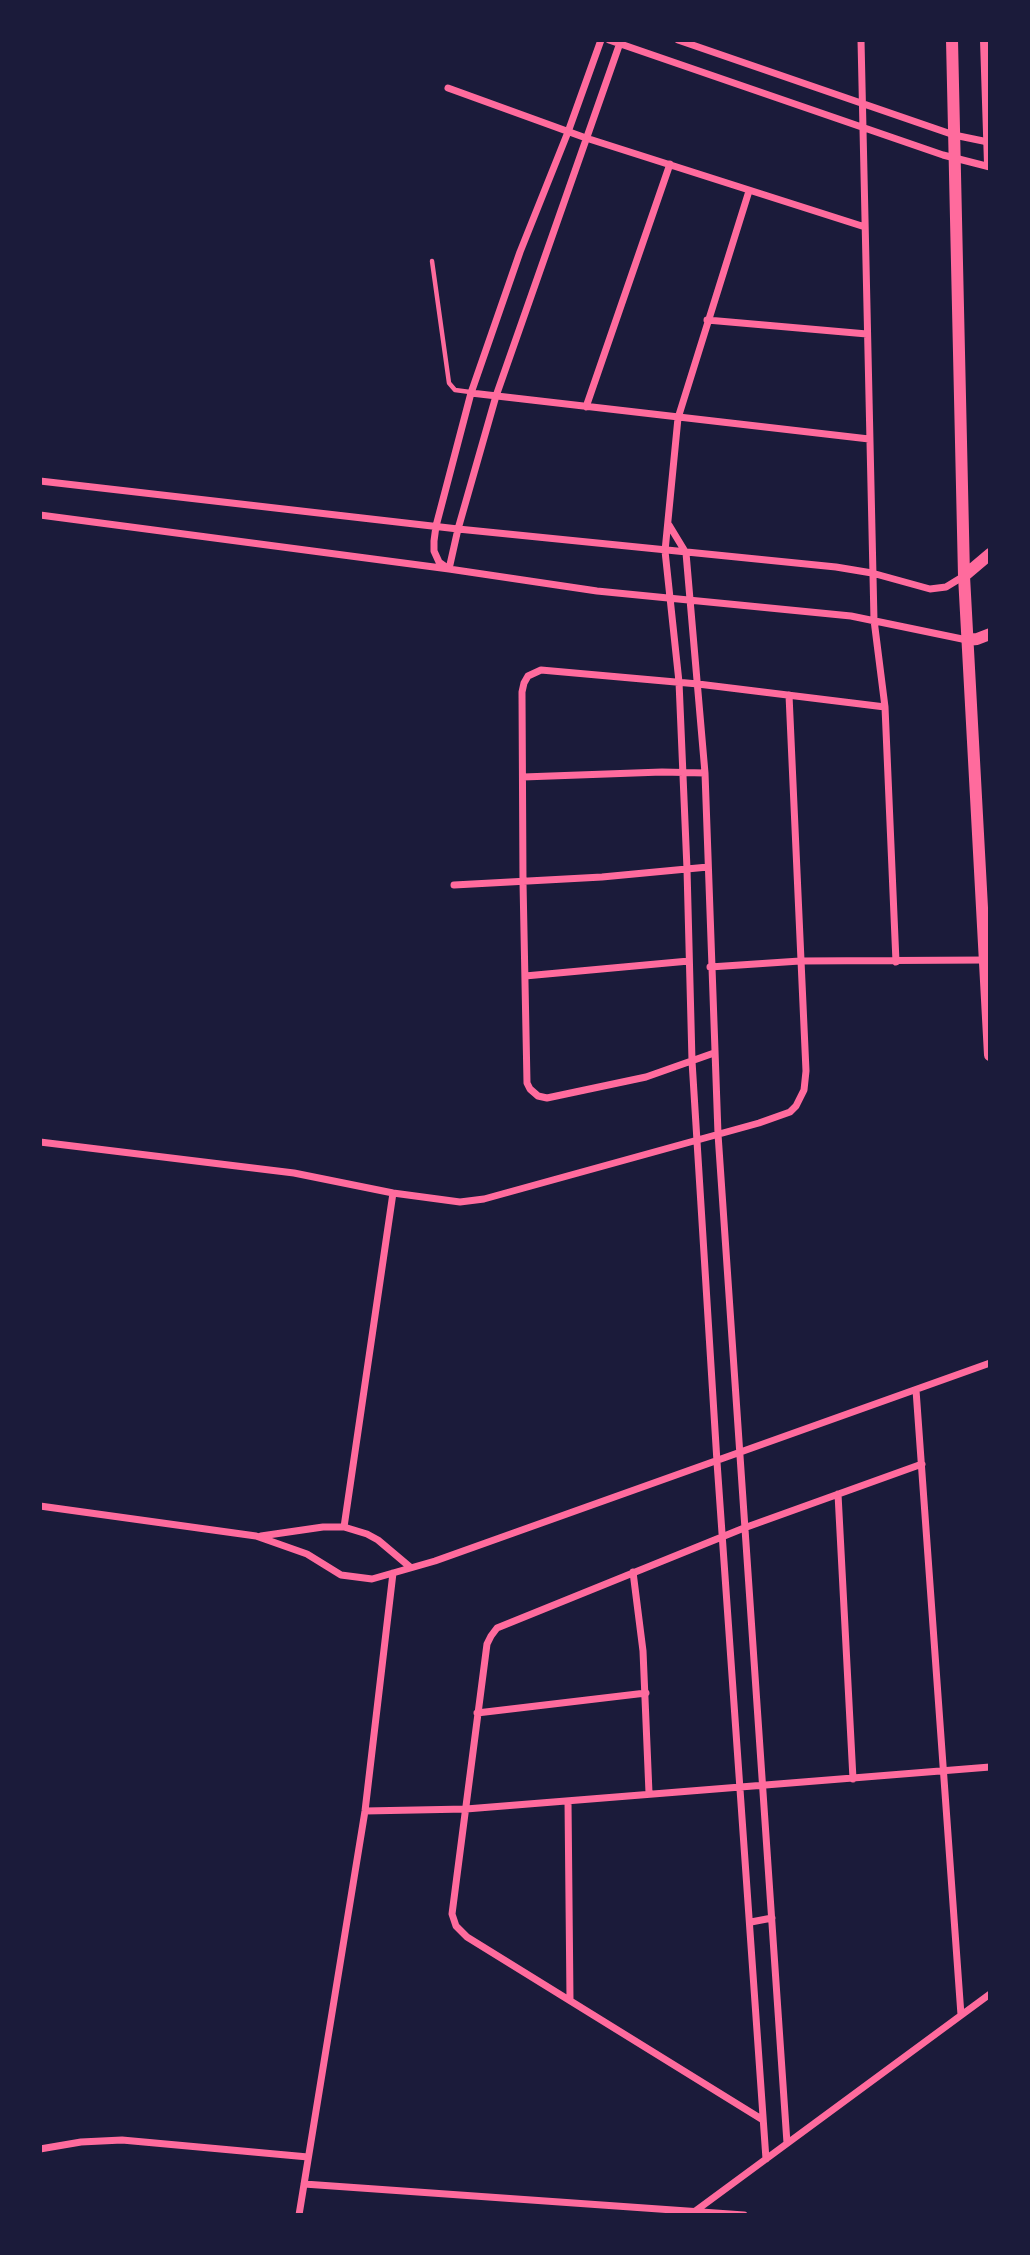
<!DOCTYPE html>
<style>
body{margin:0}
#map{position:relative;width:1030px;height:2255px;overflow:hidden;background:#1b1b3a;font-family:"Public Sans",sans-serif}
canvas{display:block}
.frame{position:absolute;inset:0;border:42px solid #1b1b3a;pointer-events:none}
</style>
<div id="map">
<canvas width="1030" height="2255"></canvas>
<div class="frame"></div>
</div>
<script>
const context = document.querySelector('canvas').getContext('2d');
context.lineJoin = 'round';
const poly = rows => new Path2D(rows.map(r => 'M' + r).join(''));
function strokePath(path, color, width, dash) { context.strokeStyle = color; context.lineWidth = width; context.lineCap = dash ? 'butt' : 'round'; context.setLineDash(dash || []); context.stroke(path); }
strokePath(poly([
 [432,261,449,383,455,390,470,392]
]), '#ff6b9d', 4.5);
strokePath(poly([
 [601,40,568,132,520,252,471,393,436,526,434,541,434,551,439,562,449,569,458,529,496,396,621,40],
 [609,40,943,155,990,167],
 [678,40,954,135,988,142],
 [861,40,874,620,885,707,896,962],
 [448,88,586,138,865,227],
 [749,191,678,418,665,551,679,682,687,869,692,1061,717,1462,766,2159],
 [707,320,867,334],
 [471,393,869,439],
 [586,407,670,164],
 [40,481,458,529,836,567,872,573,930,589,946,587,964,576],
 [40,515,449,569,597,591,851,616,967,640],
 [669,525,686,553,705,773,718,1134,787,2143],
 [523,777,662,772,705,773],
 [454,885,602,877,708,867],
 [710,967,800,961,986,960],
 [525,976,689,961],
 [714,1053,646,1077,547,1098,538,1096,530,1089,527,1083,523,882,522,692,524,683,528,676,541,670,698,684,885,707],
 [40,1142,294,1173,393,1193,460,1202,484,1199,759,1123,790,1112,796,1106,804,1090,806,1071,789,695],
 [916,1390,961,2015],
 [838,1494,853,1779],
 [40,1506,256,1536,307,1554,341,1575,372,1579,435,1561,990,1363],
 [344,1527,393,1193],
 [261,1536,323,1527,344,1527,367,1534,378,1540,410,1567],
 [633,1572,643,1651,649,1793],
 [477,1713,646,1693],
 [568,1801,570,2000],
 [365,1811,466,1809,990,1767],
 [751,1922,772,1918],
 [763,2120,467,1937,456,1926,452,1914,487,1644,491,1636,497,1628,744,1528,922,1464],
 [40,2149,81,2142,122,2140,308,2157],
 [304,2184,744,2215],
 [694,2212,990,1994],
 [299,2215,365,1811,393,1573]
]), '#ff6b9d', 7);
strokePath(poly([
 [952,40,964,576,990,1055],
 [986,40,990,164],
 [964,576,990,554],
 [967,640,977,639,990,634]
]), '#ff6b9d', 12);
</script>
